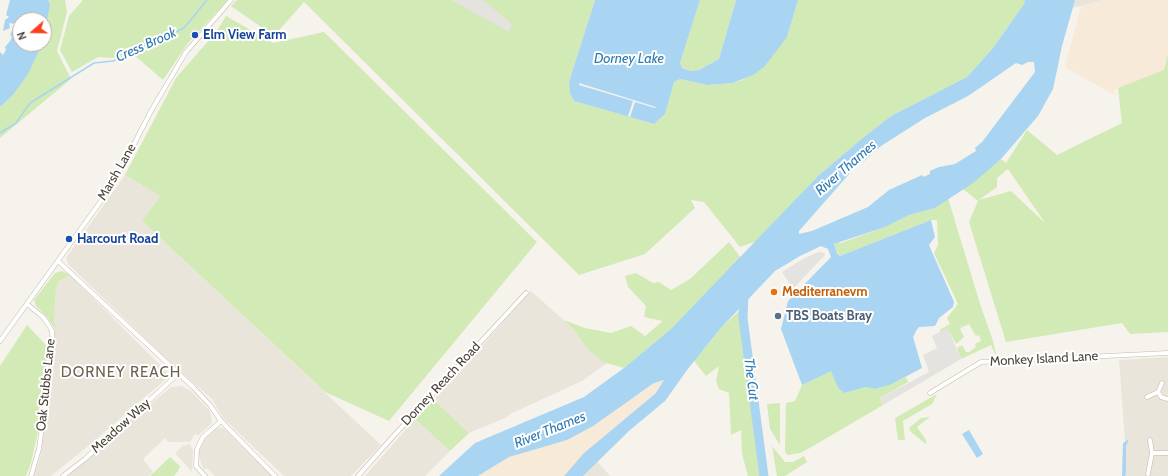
<!DOCTYPE html>
<style>
body{margin:0}
#map{position:relative;width:1168px;height:476px;overflow:hidden;background:#f6f3ec;font-family:Cabin,sans-serif}
canvas{display:block}
.north{position:absolute;left:12px;top:12px;width:40px;height:40px;box-sizing:border-box;background:#fff;border:1px solid #b7b4b0;border-radius:50%;rotate:250deg;font-size:11px;font-weight:700;line-height:16px;text-align:center;color:#4b4439}
.north::after{content:'';display:block;margin:auto;width:14px;height:18px;background:#fc3f1d;clip-path:polygon(50% 0,100% 100%,50% 72%,0 100%)}
</style>
<div id="map">
<canvas width="1168" height="476"></canvas>
<div class="north">N</div>
</div>
<script>
const context = document.querySelector('canvas').getContext('2d');
context.lineJoin = 'round';
function paint(path, color) { context.fillStyle = color; context.fill(path, 'evenodd'); }
const poly = rows => new Path2D(rows.map(r => 'M' + r).join(''));
function strokePath(path, color, width, dash) { context.strokeStyle = color; context.lineWidth = width; context.lineCap = dash ? 'butt' : 'round'; context.setLineDash(dash || []); context.stroke(path); }
function write(font, color, halo, rows, align = 'center') {
  context.font = font + ' Cabin,sans-serif'; context.lineWidth = 4; context.setLineDash([]); context.textBaseline = 'middle'; context.strokeStyle = halo; context.fillStyle = color; for (const [text, x, y, turn = 0] of rows) {
    context.save(); context.translate(x, y); context.rotate((+turn || 0) * Math.PI / 180); context.textAlign = isNaN(turn) ? turn : align; if (halo) context.strokeText(text, 0, 0); context.fillText(text, 0, 0); context.restore();
  }
}
paint(poly([
 [1075,0,1103,0,1073,8],
 [125,175,160,196,142,221,381,445,351,476,284,476,223,418,212,399,176,368,69,265,66,258],
 [70,275,167,372,166,379,93,442,51,476,33,476,40,457,56,350,54,321,56,289,59,281],
 [531,291,610,361,582,381,510,414,505,418,469,433,434,400],
 [1168,357,1168,476,1124,476,1126,454,1119,360],
 [181,386,190,390,210,411,212,423,199,435,195,434,190,442,168,442,165,438,143,459,153,472,148,476,65,476,171,387],
 [415,419,450,451,425,476,365,476],
 [216,427,225,429,272,476,215,476,207,468,204,470,199,457,199,449,203,441],
 [190,444,193,451,192,472,175,453,182,446],
 [597,461,610,476,583,476]
]), '#eae5da');
paint(poly([
 [1103,0,1168,0,1168,54,1164,70,1114,90,1116,96,1065,67,1081,6],
 [665,380,656,393,584,453,564,476,478,476,509,457,567,440,645,390,654,383]
]), '#f7ead8');
paint(poly([
 [48,0,65,0,67,12,57,51,71,79,0,138,0,107,13,95,28,72,42,44,44,44,45,22,50,5],
 [83,0,228,0,188,43,163,80,134,55,154,46,114,58,98,57,72,72,60,50,69,16],
 [237,0,595,0,569,82,570,93,574,101,654,124,665,114,674,82,680,79,707,85,733,83,743,80,787,37,798,0,1025,0,1024,4,993,48,967,77,891,116,864,137,819,175,757,241,740,247,704,202,691,200,695,208,645,254,579,275,304,2,274,36,231,6],
 [700,0,736,0,719,59,699,70,691,71,682,68,680,63],
 [226,16,273,43,324,32,537,242,389,421,325,392,142,221,160,196,125,175,176,78,217,31],
 [1168,54,1168,332,1130,334,1122,323,1006,342,969,222,978,201,963,189,1001,159,1006,163,1027,130,1057,155,1122,123,1118,88,1164,70],
 [1008,169,1045,223,1011,191,979,200,997,187,997,178],
 [948,198,981,307,993,341,997,358,991,345,963,358,959,355,957,348,962,345,966,352,969,352,976,347,975,344,981,341,979,335,976,336,969,324,963,327,960,325,962,328,960,329,964,337,956,344,948,329,939,333,941,329,950,324,947,318,958,304,934,253,938,245,937,220,931,220,840,256,834,246,836,242,841,243,885,227,909,215,935,208],
 [729,242,741,258,672,328,624,368,603,362,587,348,575,331,564,320,585,328,611,333,631,326,645,336,663,321,644,317,646,306,628,287,625,276,636,273,653,283,659,282,671,290,690,279],
 [62,271,70,275,59,281,56,289,54,321,56,330,47,317,36,306,34,300,55,273],
 [742,308,745,310,742,341,760,476,748,476,742,454,741,430,731,435,729,393,719,389,716,381,719,366,706,376,694,361,720,329],
 [27,325,48,347,39,427,31,463,26,476,0,476,0,366],
 [831,370,838,388,844,393,866,387,875,389,890,385,906,377,908,382,880,398,883,405,808,449,800,453,788,455,785,452,786,403,795,401,802,385],
 [937,394,932,404,903,421,905,440,898,440,895,418],
 [434,400,469,433,450,451,415,419],
 [780,403,780,445,770,429,767,404],
 [930,417,917,427,926,440,926,444,911,432,909,428,921,418],
 [772,446,785,462,793,462,804,456,807,462,785,476,777,476],
 [170,457,180,466,178,471,174,476,150,476]
]), '#d2eab5');
paint(poly([
 [451,0,483,0,512,24,509,32],
 [821,251,821,253,825,253,825,255,793,289,782,272,803,259],
 [948,328,959,355,963,358,883,405,880,398,929,372,923,355,937,348,932,336]
]), '#e5e3e0');
paint(poly([
 [10,0,48,0,50,5,44,35,44,20,20,20,20,44,42,44,28,74,13,95,0,107,0,52,3,55,6,50,5,47,10,41,12,37,10,35,15,24,9,23,10,28,3,31,5,20,9,17,6,15],
 [595,0,700,0,680,63,682,68,691,71,699,70,719,59,736,0,798,0,787,37,764,67,753,75,733,83,707,85,680,79,674,82,665,114,654,124,574,101,570,93,569,82],
 [1025,0,1075,0,1062,46,1053,89,1038,116,1001,159,973,183,935,208,909,215,885,227,834,244,837,253,840,256,931,220,935,237,929,245,954,302,953,307,939,318,935,326,919,327,916,331,913,337,922,368,890,385,875,389,866,387,844,393,838,388,831,371,802,385,781,329,788,301,831,257,828,249,821,246,800,256,775,271,720,329,687,370,665,401,630,430,583,476,564,476,584,453,656,393,664,380,654,383,593,426,567,440,509,457,478,476,439,476,475,443,584,397,624,368,672,328,819,175,864,137,891,116,967,77,993,48,1024,4],
 [1028,62,1034,62,1035,72,982,142,975,148,976,151,955,164,939,167,930,171,930,174,923,177,922,175,889,190,868,207,812,231,799,234,799,231,857,165,864,161,881,146,925,118,968,96,1016,63,1022,65],
 [969,430,983,454,977,458,962,434],
 [1129,439,1126,446,1126,473,1125,476,1122,476,1123,443]
]), '#a9d4f2');
paint(poly([
 [579,83,656,107,655,108,635,102,630,117,628,116,633,101,579,85]
]), '#f6f3ec');
strokePath(poly([
 [0,133,16,123,30,103,94,63,113,61,184,28,207,0]
]), '#a9d4f2', 1.5);
strokePath(poly([
 [744,293,743,318,764,476]
]), '#a9d4f2', 9);
const minor = poly([
 [58,261,193,387,210,405,221,421,275,476],
 [27,304,43,317,48,324,52,331,53,350,39,449,31,476],
 [0,341,114,183,151,111,186,52,231,0],
 [1158,392,1161,397,1168,399],
 [930,393,981,362,1168,353],
 [1147,397,1158,392,1162,383],
 [1152,453,1168,453],
 [1148,474,1152,453,1150,440],
 [63,476,85,459,178,374],
 [205,476,196,466,197,449,203,437,221,421],
 [358,476,389,441,526,293]
]);
strokePath(minor, '#c2bbae', 5);
strokePath(minor, '#fff', 4);
for (const [x, y, r, color] of [
 [195,35,4,"#1a4fb4"],
 [69,239,4,"#1a4fb4"],
 [774,292,4,"#e8710a"],
 [778,316,4,"#5c6f8a"]
]) { const dot = new Path2D(); dot.arc(x, y, r, 0, 2 * Math.PI); context.fillStyle = color; context.fill(dot); strokePath(dot, '#fff', 1.5); }
write('bold 13px', '#164399', '#fff', [
 ["Elm View Farm",203,35],
 ["Harcourt Road",77,239]
], 'left');
write('13px', '#4b4439', '#fff', [
 ["Marsh Lane",117,172,-60],
 ["Monkey Island Lane",1044,359,-3],
 ["Dorney Reach Road",441,384,-47],
 ["Oak Stubbs Lane",46,385,-84],
 ["Meadow Way",121,426,-42]
]);
write('bold 13px', '#c56008', '#fff', [
 ["Mediterranevm",782,292]
], 'left');
write('bold 13px', '#4e5e75', '#fff', [
 ["TBS Boats Bray",786,316]
], 'left');
write('italic 14px', '#2e7ab2', '#fff', [
 ["Cress Brook",146,45,-24],
 ["Dorney Lake",629,59],
 ["River Thames",846,168,-41],
 ["The Cut",751,379,83],
 ["River Thames",550,430,-22]
]);
context.letterSpacing = '1px';
write('15px', '#6e6250', '#fff', [
 ["DORNEY REACH",121,373]
]);
context.letterSpacing = '0px';
</script>
